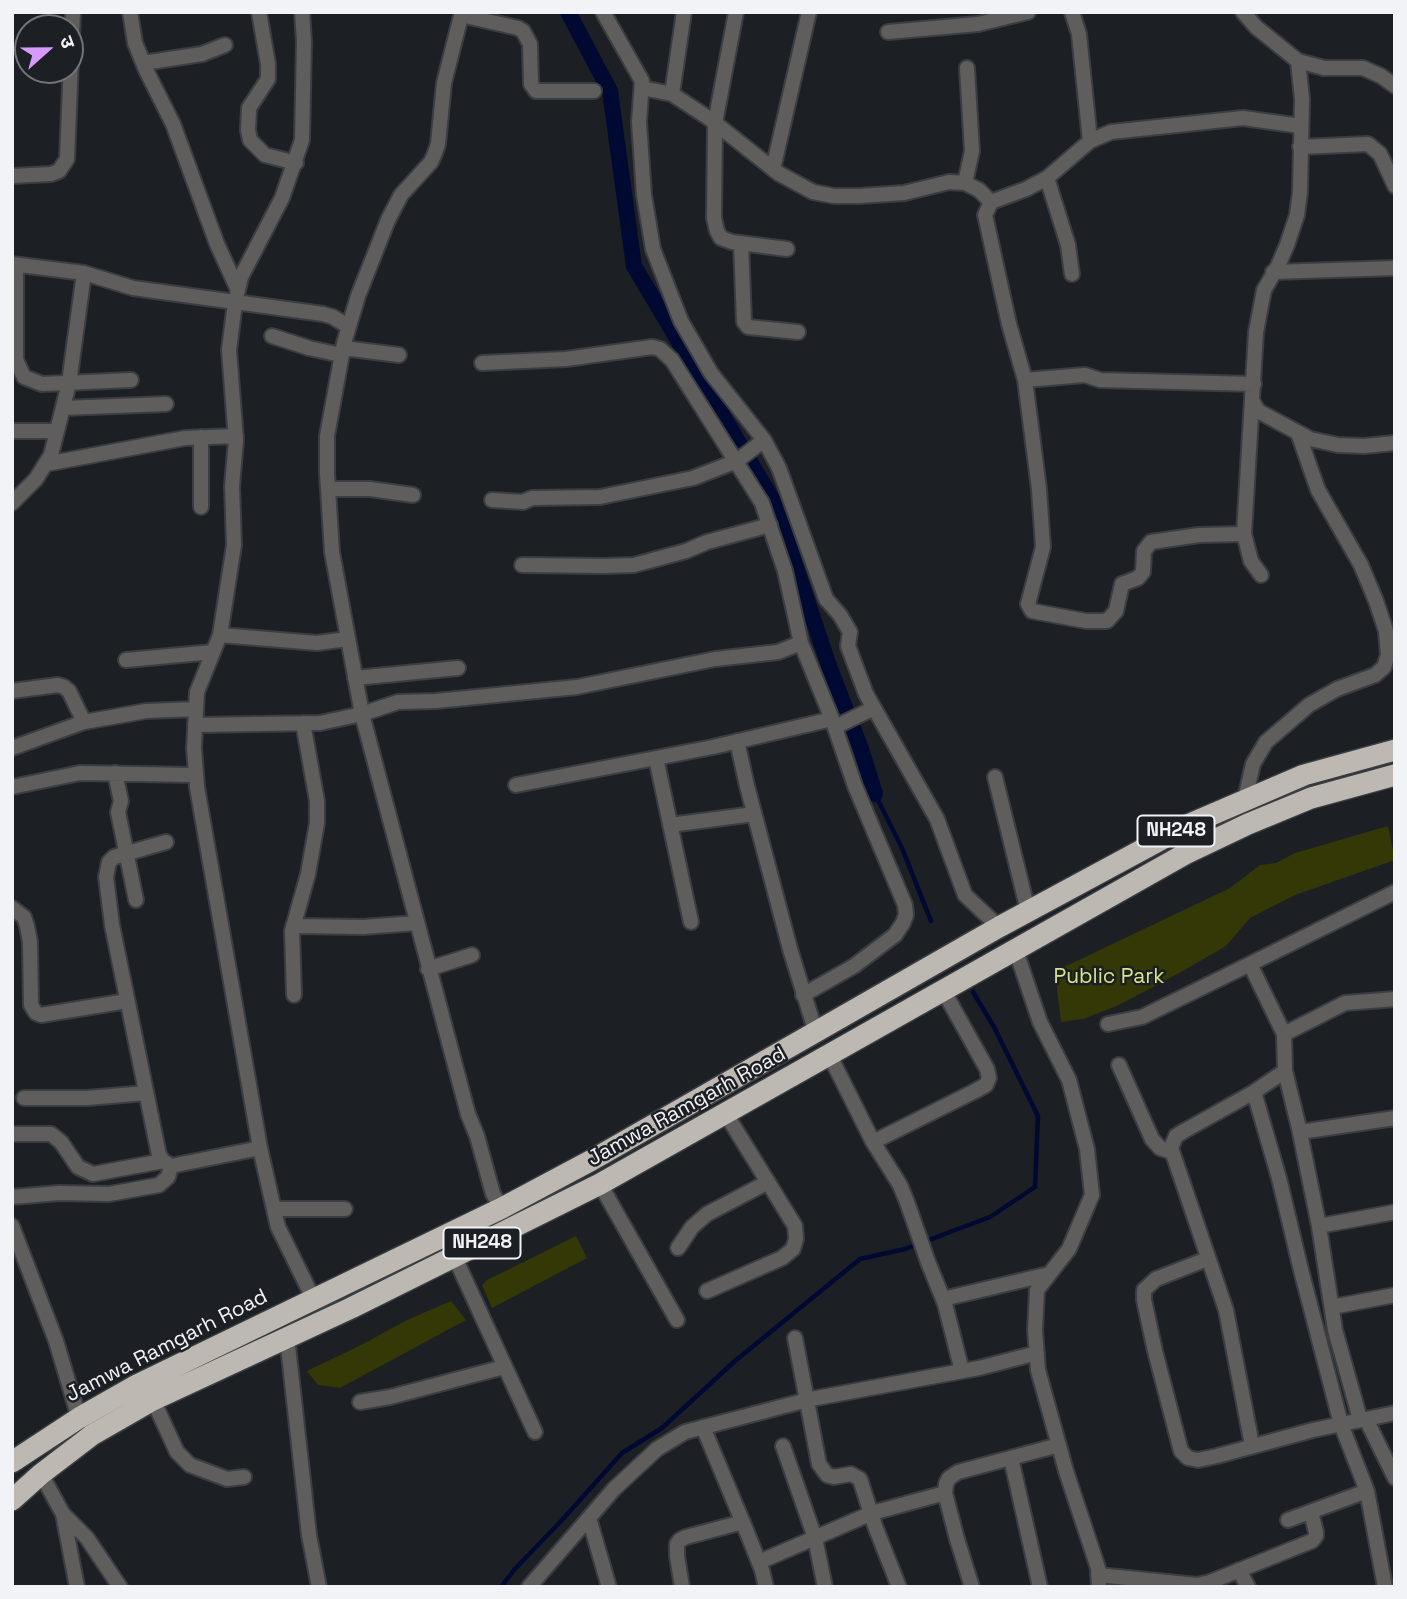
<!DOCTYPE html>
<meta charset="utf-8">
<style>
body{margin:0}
#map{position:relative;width:1407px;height:1599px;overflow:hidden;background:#1c1f24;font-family:"Space Grotesk","Noto Sans Devanagari",sans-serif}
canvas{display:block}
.frame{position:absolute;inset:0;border:14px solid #f1f3f7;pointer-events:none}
.north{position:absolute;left:14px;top:14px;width:70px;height:70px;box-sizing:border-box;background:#1c1f24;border:2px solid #717478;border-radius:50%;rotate:69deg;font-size:19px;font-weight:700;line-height:28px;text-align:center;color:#f1f3f7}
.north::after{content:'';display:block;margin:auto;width:24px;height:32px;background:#d69bfa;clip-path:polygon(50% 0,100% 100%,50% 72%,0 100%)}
</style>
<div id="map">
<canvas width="1407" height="1599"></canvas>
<div class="frame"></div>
<div class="north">उ</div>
</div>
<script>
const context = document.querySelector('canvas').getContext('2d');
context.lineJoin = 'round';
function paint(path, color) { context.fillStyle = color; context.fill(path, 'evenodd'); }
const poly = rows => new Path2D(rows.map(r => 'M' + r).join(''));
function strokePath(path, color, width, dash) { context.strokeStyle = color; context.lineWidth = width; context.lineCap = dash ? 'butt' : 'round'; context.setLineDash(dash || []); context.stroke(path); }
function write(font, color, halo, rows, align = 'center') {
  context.font = font + ' "Space Grotesk",sans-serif'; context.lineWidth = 5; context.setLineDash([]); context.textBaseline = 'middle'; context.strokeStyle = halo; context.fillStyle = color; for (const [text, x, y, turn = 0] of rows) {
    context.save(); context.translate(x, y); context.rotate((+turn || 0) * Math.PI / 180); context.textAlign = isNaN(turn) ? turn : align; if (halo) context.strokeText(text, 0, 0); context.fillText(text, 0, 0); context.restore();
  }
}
paint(poly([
 [1388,826,1395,860,1295,895,1250,918,1226,946,1181,972,1119,1005,1083,1019,1061,1022,1057,989,1058,970,1230,888,1260,865,1276,863,1295,853],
 [576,1236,587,1258,492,1308,482,1285,487,1280],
 [451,1301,466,1320,340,1388,318,1385,307,1371,361,1345,407,1320]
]), '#343807');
strokePath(poly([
 [875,794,902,848,931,921],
 [501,1587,514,1570,562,1520,622,1453,662,1428,735,1361,860,1259,905,1249,990,1217,1035,1187,1038,1116,994,1027,973,992]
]), '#000932', 4.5);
strokePath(poly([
 [568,12,610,91,634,266,774,502,829,666,861,749,875,794]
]), '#000932', 16);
const minor = poly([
 [130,12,135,43,146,70,173,124,217,244,238,290],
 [259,12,268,64,268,79,249,108,248,130,250,140,265,155,296,163],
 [302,12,304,42,302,140,282,198,241,277,235,303,229,350,236,440,232,486,234,545,220,635,197,692,194,748,197,787,260,1148,278,1227,314,1300],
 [462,12,444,83,438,144,435,153,431,162,401,195,388,220,358,296,344,343,327,436,327,473,332,552,362,714,468,1114,477,1136,493,1194,502,1208],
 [603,12,642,81,639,122,644,195,653,249,681,321,711,373,764,440,779,468,826,599,840,615,850,632,848,646,866,694,937,819,965,895,999,927],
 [736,12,715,123,714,218,717,231,721,238,732,242,787,249],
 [1243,12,1256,27,1298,61,1324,68,1363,68,1381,76,1395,86],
 [461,15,518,28,523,31,530,44,531,84,536,91,594,91],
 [888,32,978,24,1028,12],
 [143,63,202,54,225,45],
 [642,88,672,94,710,119,778,173,813,192,834,196,859,196,904,193,949,182,965,183,979,190,991,202],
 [672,94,684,12],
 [1090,141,1111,132,1243,118,1301,126],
 [1300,147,1368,144,1380,154,1395,186],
 [773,169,809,12],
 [12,176,51,174,59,171,67,159,73,12],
 [1047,178,1068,245,1072,274],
 [965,183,972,151,967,68],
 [741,243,744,322,748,327,798,332],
 [12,264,84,273,133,288,323,314,333,317,349,327],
 [16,265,16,360,24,377,42,384,131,380],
 [1273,272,1395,268],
 [272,336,309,348,341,355],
 [343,348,399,355],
 [482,363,566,359,652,347,660,349,672,360,762,503,785,571,801,643,832,719,855,786,905,905,906,915,903,923,895,935,854,966,803,995],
 [1025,380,1009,324,985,215,991,202,1026,189,1047,178,1090,141,1079,34,1072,12],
 [1253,402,1258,411,1310,439,1338,445,1364,446,1395,443],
 [63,408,166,404],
 [12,431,57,431],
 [201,437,201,507],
 [46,464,185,438,236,436],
 [328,489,370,489,413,495],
 [492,500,523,502,532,498,600,497,693,478,737,461,764,440],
 [12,503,36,479,51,455,69,383,84,273],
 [1244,534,1199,535,1151,542,1144,551,1143,572,1138,578,1122,584,1116,611,1107,621,1086,621,1032,611,1028,604,1043,547,1039,489,1025,380,1085,375,1100,380,1254,384],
 [522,565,604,566,634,565,686,551,707,542,770,525],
 [1261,575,1251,561,1244,534,1256,332,1264,290,1278,266,1287,245,1297,215,1300,192,1302,99,1298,61],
 [220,635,317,643,347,639],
 [126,660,213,652],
 [355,678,458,668],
 [12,691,58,685,64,687,69,691,84,722,146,711,196,709],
 [195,725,320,723,362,714,398,702,436,701,577,687,715,659,778,652,801,643],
 [835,727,874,708],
 [737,741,747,786,790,949,816,1033],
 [12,748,84,722],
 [656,758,691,922],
 [115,773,121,801,118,812,136,900],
 [995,777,1028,911],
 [516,785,713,747,832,719],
 [12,787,80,773,195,775],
 [1245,799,1253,764,1266,742,1309,705,1337,689,1375,675,1384,667,1388,655,1386,631,1376,601,1361,565,1318,490,1298,433],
 [670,825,754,814],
 [166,842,114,857,109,862,106,877,112,925,159,1155,163,1161,171,1166,260,1148],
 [12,908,24,917,27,926,30,942,31,1005,36,1013,41,1015,127,1001],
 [293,926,363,927,416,923],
 [1015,948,1040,1022,1069,1080,1087,1149,1092,1195,1069,1249,1037,1290,1035,1330,1038,1370,1066,1471,1098,1568,1099,1587],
 [1250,964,1395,892],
 [428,969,472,955],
 [294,995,292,931,308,874,317,823,317,801,303,723],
 [1108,1024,1142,1017,1250,964,1284,1034],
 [830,1056,873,1142,900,1185,907,1202,928,1262,945,1304,962,1371],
 [1119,1065,1152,1139,1160,1148,1172,1152],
 [1285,1071,1284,1034,1345,1003,1395,999],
 [1254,1092,1279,1178,1301,1270,1341,1424,1367,1491,1385,1587],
 [24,1098,87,1098,146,1093],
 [1300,1132,1395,1118],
 [12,1134,51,1134,61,1142,78,1167,93,1174,163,1161],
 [873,1142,975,1091,986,1085,989,1078,987,1069,943,990],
 [600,1184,677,1320],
 [12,1197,59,1193,109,1194,159,1185,168,1177,171,1166],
 [274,1209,345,1209],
 [12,1226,56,1341,79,1418],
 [1319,1226,1395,1212],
 [445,1236,535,1432],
 [678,1248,692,1227,707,1214,768,1182],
 [1207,1259,1156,1279,1144,1290,1144,1300,1155,1351,1181,1451,1188,1458,1198,1460,1217,1456,1313,1430,1395,1413],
 [707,1291,782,1258,793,1249,796,1239,795,1226,726,1114],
 [943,1299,1049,1274],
 [1332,1307,1395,1295],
 [287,1337,309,1535,319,1587],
 [795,1338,819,1464,827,1475,834,1477,851,1474,860,1479,875,1526,899,1587],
 [153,1400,177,1452,190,1465,227,1479,244,1477],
 [360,1402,390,1397,504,1367],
 [1366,1419,1395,1478],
 [703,1427,746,1530,762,1570,766,1587],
 [1252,1445,1226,1310,1171,1148,1176,1136,1184,1131,1254,1092,1285,1071,1299,1128,1319,1226,1335,1330,1360,1419],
 [783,1446,815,1538,825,1587],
 [1011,1458,1040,1587],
 [41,1474,63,1514,77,1587],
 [64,1515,87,1538,120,1587],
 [589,1518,609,1587],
 [1288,1520,1367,1491],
 [759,1562,872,1513,945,1493],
 [1239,1570,1248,1587],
 [1098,1575,1197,1585,1210,1582,1312,1541,1316,1536,1316,1532,1311,1512],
 [529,1587,614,1489,657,1449,685,1432,811,1399,979,1368,1037,1353],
 [682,1587,677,1556,677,1544,680,1540,686,1537,743,1522],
 [972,1587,957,1539,945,1493,946,1484,949,1478,958,1472,1059,1445]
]);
const highway = poly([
 [12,1462,79,1418,137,1385,502,1208,592,1160,999,927,1190,824,1304,775,1395,750],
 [12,1500,41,1474,92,1435,153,1400,351,1308,600,1184,1185,854,1248,824,1311,798,1395,775]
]);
strokePath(minor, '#3a3d42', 18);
strokePath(highway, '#3a3d42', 24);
strokePath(minor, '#605e5c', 14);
strokePath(highway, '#bdb8b1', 21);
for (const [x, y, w] of [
 [1176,831,77],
 [482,1243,77]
]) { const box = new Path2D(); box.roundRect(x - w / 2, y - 15.5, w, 31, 5); context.fillStyle = '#1c1f24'; context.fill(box); strokePath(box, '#f1f3f7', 2); }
write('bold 19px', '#f1f3f7', null, [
 ["NH248",1176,831],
 ["NH248",482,1243]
]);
write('21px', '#d8e489', '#1c1f24', [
 ["Public Park",1109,977]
]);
write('21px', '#f1f3f7', '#1c1f24', [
 ["Jamwa Ramgarh Road",687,1107,-29],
 ["Jamwa Ramgarh Road",167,1346,-27]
]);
</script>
